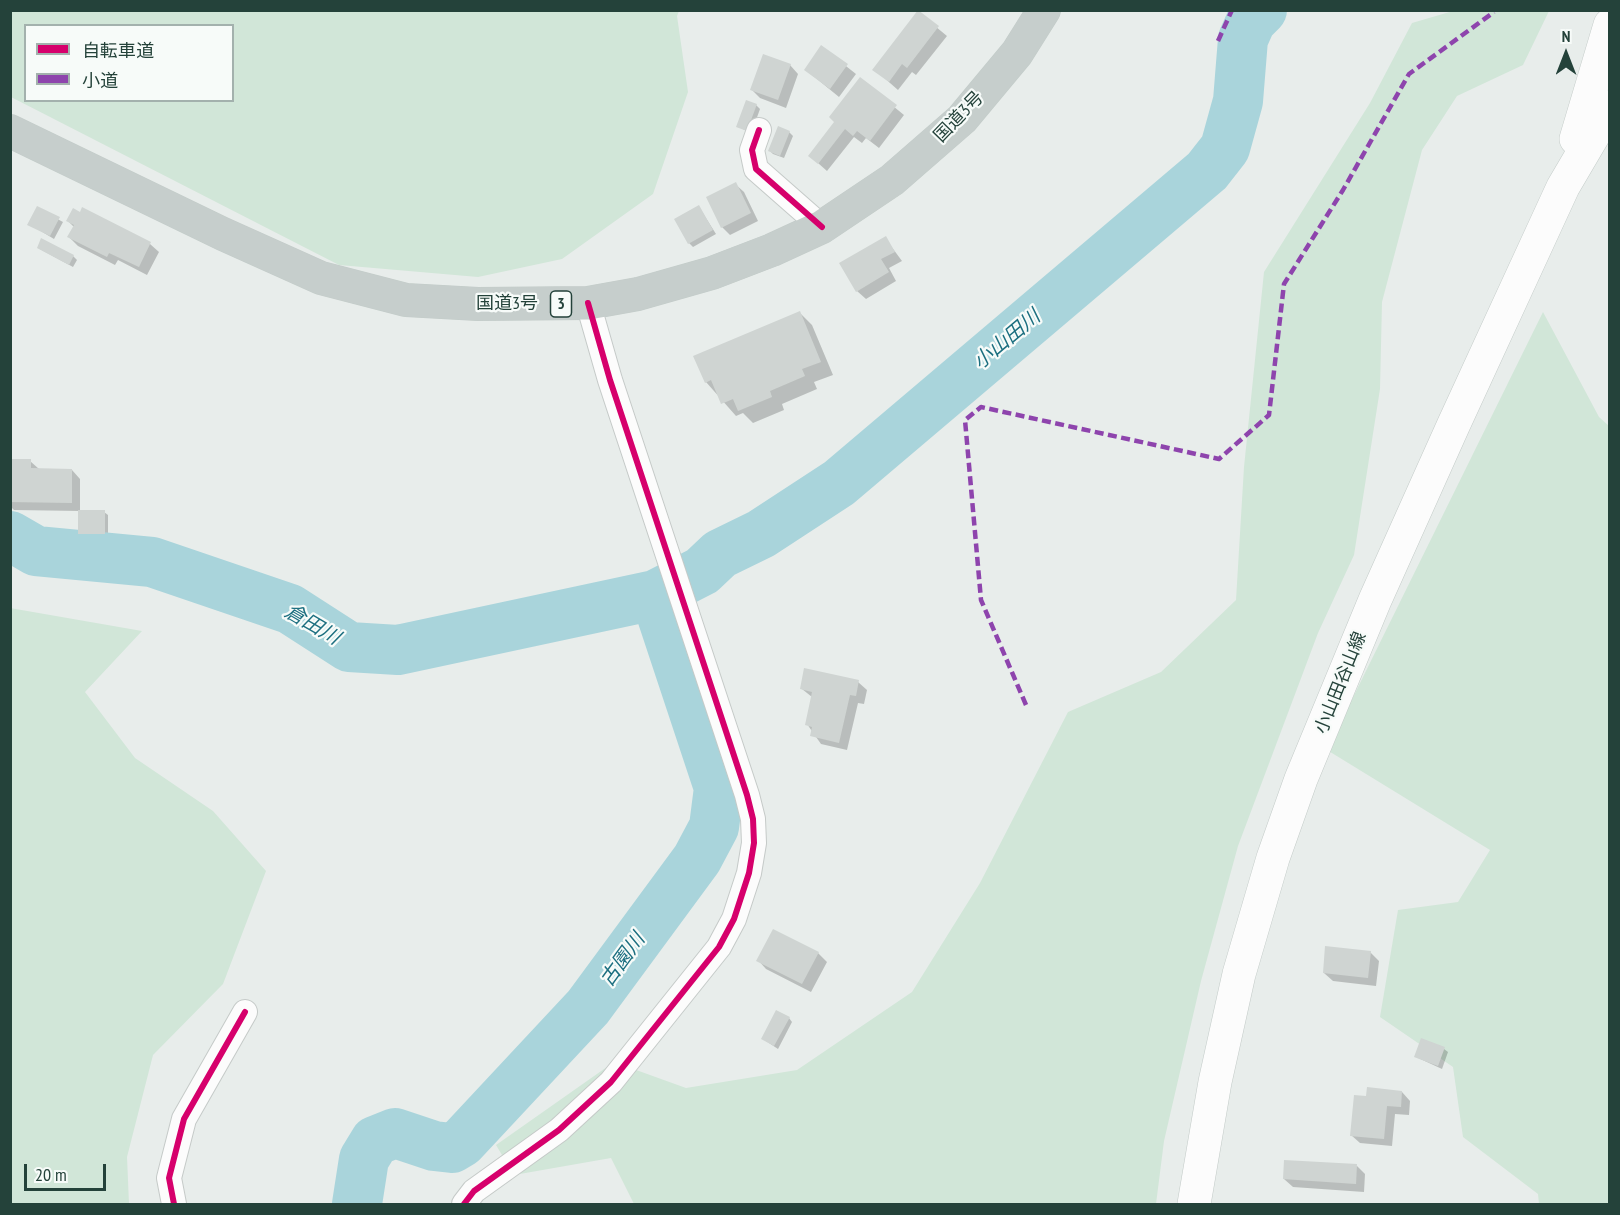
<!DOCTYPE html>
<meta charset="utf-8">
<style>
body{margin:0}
#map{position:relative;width:1620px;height:1215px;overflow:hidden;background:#e8edeb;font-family:"PT Sans Narrow","Noto Sans JP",sans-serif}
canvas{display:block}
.frame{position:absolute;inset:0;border:12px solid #24423a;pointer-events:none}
.legend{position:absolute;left:24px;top:24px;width:210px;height:78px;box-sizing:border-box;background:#f7fbf9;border:2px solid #a3b1ad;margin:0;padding:8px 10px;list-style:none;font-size:18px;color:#24423a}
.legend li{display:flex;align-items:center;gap:12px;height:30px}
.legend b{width:30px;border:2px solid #a3b1ad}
.north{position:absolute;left:1536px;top:24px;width:60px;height:60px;-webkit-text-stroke:4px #f7fbf9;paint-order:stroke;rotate:0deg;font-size:16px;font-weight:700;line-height:24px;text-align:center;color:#24423a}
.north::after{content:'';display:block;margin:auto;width:21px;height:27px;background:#24423a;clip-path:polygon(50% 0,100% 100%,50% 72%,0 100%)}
.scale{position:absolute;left:24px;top:1164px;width:82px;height:27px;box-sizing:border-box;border:3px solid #24423a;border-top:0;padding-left:8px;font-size:18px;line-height:21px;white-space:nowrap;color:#24423a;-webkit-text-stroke:4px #f7fbf9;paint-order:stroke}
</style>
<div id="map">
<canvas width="1620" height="1215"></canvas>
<div class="frame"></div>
<ul class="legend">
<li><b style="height:8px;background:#d6006c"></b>自転車道</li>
<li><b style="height:8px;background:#8e44ad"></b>小道</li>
</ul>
<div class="north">N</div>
<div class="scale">20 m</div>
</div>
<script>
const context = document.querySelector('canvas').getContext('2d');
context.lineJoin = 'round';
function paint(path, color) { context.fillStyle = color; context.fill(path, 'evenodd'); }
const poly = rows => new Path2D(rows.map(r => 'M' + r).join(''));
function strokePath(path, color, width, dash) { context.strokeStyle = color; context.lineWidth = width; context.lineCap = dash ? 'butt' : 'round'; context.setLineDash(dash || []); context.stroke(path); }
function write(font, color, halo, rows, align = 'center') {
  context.font = font + ' "PT Sans Narrow","Noto Sans JP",sans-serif'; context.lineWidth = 4.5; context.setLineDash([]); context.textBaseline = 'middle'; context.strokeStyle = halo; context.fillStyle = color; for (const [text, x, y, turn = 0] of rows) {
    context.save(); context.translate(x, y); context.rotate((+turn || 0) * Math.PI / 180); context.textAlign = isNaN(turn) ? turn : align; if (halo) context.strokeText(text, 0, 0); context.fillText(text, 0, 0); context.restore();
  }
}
paint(poly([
 [10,11,679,11,677,16,688,92,653,194,562,259,478,277,339,265,11,97],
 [26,26,232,26,232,100,26,100],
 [1453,11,1549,11,1523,65,1457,96,1422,150,1382,302,1380,389,1354,555,1318,633,1238,846,1201,981,1164,1141,1156,1204,634,1204,611,1158,514,1175,496,1145,614,1062,686,1088,797,1070,912,992,980,883,1068,712,1161,672,1236,600,1244,467,1264,272,1370,103,1412,23],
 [1543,312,1599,417,1609,426,1609,1204,1539,1204,1538,1194,1463,1137,1453,1067,1380,1017,1398,910,1458,902,1490,850,1327,750],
 [10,608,142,631,85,692,135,758,213,811,266,871,223,984,153,1055,127,1157,129,1204,11,1204]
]), '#d1e6d8');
paint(poly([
 [918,12,947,36,916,75,912,72,898,90,874,69],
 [822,47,856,74,839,97,806,70],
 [790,65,798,74,786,108,760,98,752,90],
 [860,79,904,115,879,148,866,138,862,143,854,137,827,171,810,156,836,122],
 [756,105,760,109,751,134,738,126],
 [789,132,793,136,784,158,773,154,770,151],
 [735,184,744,192,758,221,730,235,722,227],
 [699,207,716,234,693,247,689,243],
 [37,208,63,222,54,239,29,224],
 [83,210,150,244,159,252,147,275,118,260,115,265,78,246,69,237,74,227,68,221,81,214],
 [885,238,902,261,889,268,896,281,866,299,857,291],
 [38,248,73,256,77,260,73,267],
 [799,312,812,325,833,375,814,382,817,389,782,404,784,410,753,423,743,413,736,416,706,382],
 [10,460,30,461,39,469,72,470,80,479,80,511,14,510,10,506],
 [104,512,108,515,108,537,83,537,79,533],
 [858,682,867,690,864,704,858,703,847,750,821,744,807,724,812,697,802,689],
 [1370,952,1379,961,1376,986,1333,981,1324,973],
 [818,953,827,962,811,992,766,969,758,960],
 [789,1018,792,1022,778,1049,763,1039],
 [1444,1049,1448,1052,1442,1069,1416,1057],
 [1402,1092,1410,1101,1409,1115,1395,1114,1392,1146,1360,1143,1351,1135,1367,1097],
 [1357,1166,1365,1174,1364,1192,1293,1187,1284,1179]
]), '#0003');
strokePath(poly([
 [10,536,36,551,152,562,290,609,349,647,398,650,655,595,702,571,720,554,761,534,839,483,1207,171,1225,148,1238,101,1243,39,1251,21,1262,10],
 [357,1204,364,1159,375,1141,395,1133,434,1146,452,1148,462,1142,588,1007,697,859,714,827,719,788,655,595]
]), '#a9d4db', 50);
paint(poly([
 [918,10,939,26,907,68,902,64,889,82,872,70],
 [821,45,848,64,830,89,804,70],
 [763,54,791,64,778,100,750,90],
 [860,77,897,105,870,141,857,131,853,136,845,129,818,164,808,156,834,122,829,117],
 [746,100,757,104,747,131,736,127],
 [778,126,790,131,780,156,768,151],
 [736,182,751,213,721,228,706,197],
 [699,205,713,230,688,244,674,219],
 [37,206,60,217,50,236,27,225],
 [82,207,151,242,139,267,109,253,107,257,67,237,74,225,66,221,73,208,80,212],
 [886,236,895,252,881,259,889,272,856,292,839,263],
 [41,238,74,255,69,265,37,248],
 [800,311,821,362,802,369,805,376,770,391,772,397,738,411,733,399,721,404,711,380,705,383,693,356],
 [10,459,31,459,31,468,72,469,72,503,10,502],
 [78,510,105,510,105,534,78,534],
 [804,668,859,680,856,696,850,695,839,743,810,736,812,727,805,725,812,692,800,689],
 [773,929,819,952,802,984,756,961],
 [1325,946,1371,951,1368,978,1323,973],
 [776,1010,790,1017,774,1046,761,1039],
 [1421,1038,1445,1047,1438,1066,1414,1057],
 [1367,1087,1402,1091,1401,1107,1387,1106,1384,1139,1350,1136,1354,1095,1366,1096],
 [1284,1160,1357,1164,1356,1184,1283,1179]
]), '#cfd4d2');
const minor = poly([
 [759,130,752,150,756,169,822,227],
 [174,1204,169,1178,184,1119,245,1012],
 [464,1204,474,1191,559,1130,611,1082,719,947,734,919,749,873,754,843,753,819,747,795,610,380,588,303]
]);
const secondary = poly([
 [1576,139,1610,25],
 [1194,1204,1215,1082,1239,974,1273,858,1301,779,1375,600,1453,426,1563,187,1610,107]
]);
const trunk = poly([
 [10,131,223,234,321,278,406,300,478,304,588,303,638,294,712,273,772,250,822,227,892,180,962,119,1017,53,1044,10]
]);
strokePath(minor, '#c5cac8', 26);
strokePath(secondary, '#c3cbc8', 34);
strokePath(trunk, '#c3ccc9', 34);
strokePath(minor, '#fcfcfc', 24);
strokePath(secondary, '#fcfcfc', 33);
strokePath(trunk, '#c6cecc', 33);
strokePath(poly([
 [1218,41,1232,10],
 [1026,705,981,600,965,420,981,407,1219,459,1269,415,1284,284,1343,190,1409,74,1494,12]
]), '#8e44ad', 4.5, [9, 4.5]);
strokePath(poly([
 [759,130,752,150,756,169,822,227],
 [174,1204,169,1178,184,1119,245,1012],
 [464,1204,474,1191,559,1130,611,1082,719,947,734,919,749,873,754,843,753,819,747,795,610,380,588,303]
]), '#d6006c', 6);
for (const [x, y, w] of [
 [561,304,21]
]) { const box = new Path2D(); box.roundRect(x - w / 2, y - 13, w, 26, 4.5); context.fillStyle = '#f7fbf9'; context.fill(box); strokePath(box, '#24423a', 1.5); }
write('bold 16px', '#24423a', null, [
 ["3",561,304]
]);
write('18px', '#24423a', '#f7fbf9', [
 ["国道3号",959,117,-46],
 ["国道3号",507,304],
 ["小山田谷山線",1341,683,-68]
]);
write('italic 20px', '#1c6f80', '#f7fbf9', [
 ["小山田川",1007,340,-40],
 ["倉田川",312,625,30],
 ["古園川",623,960,-54]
]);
</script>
